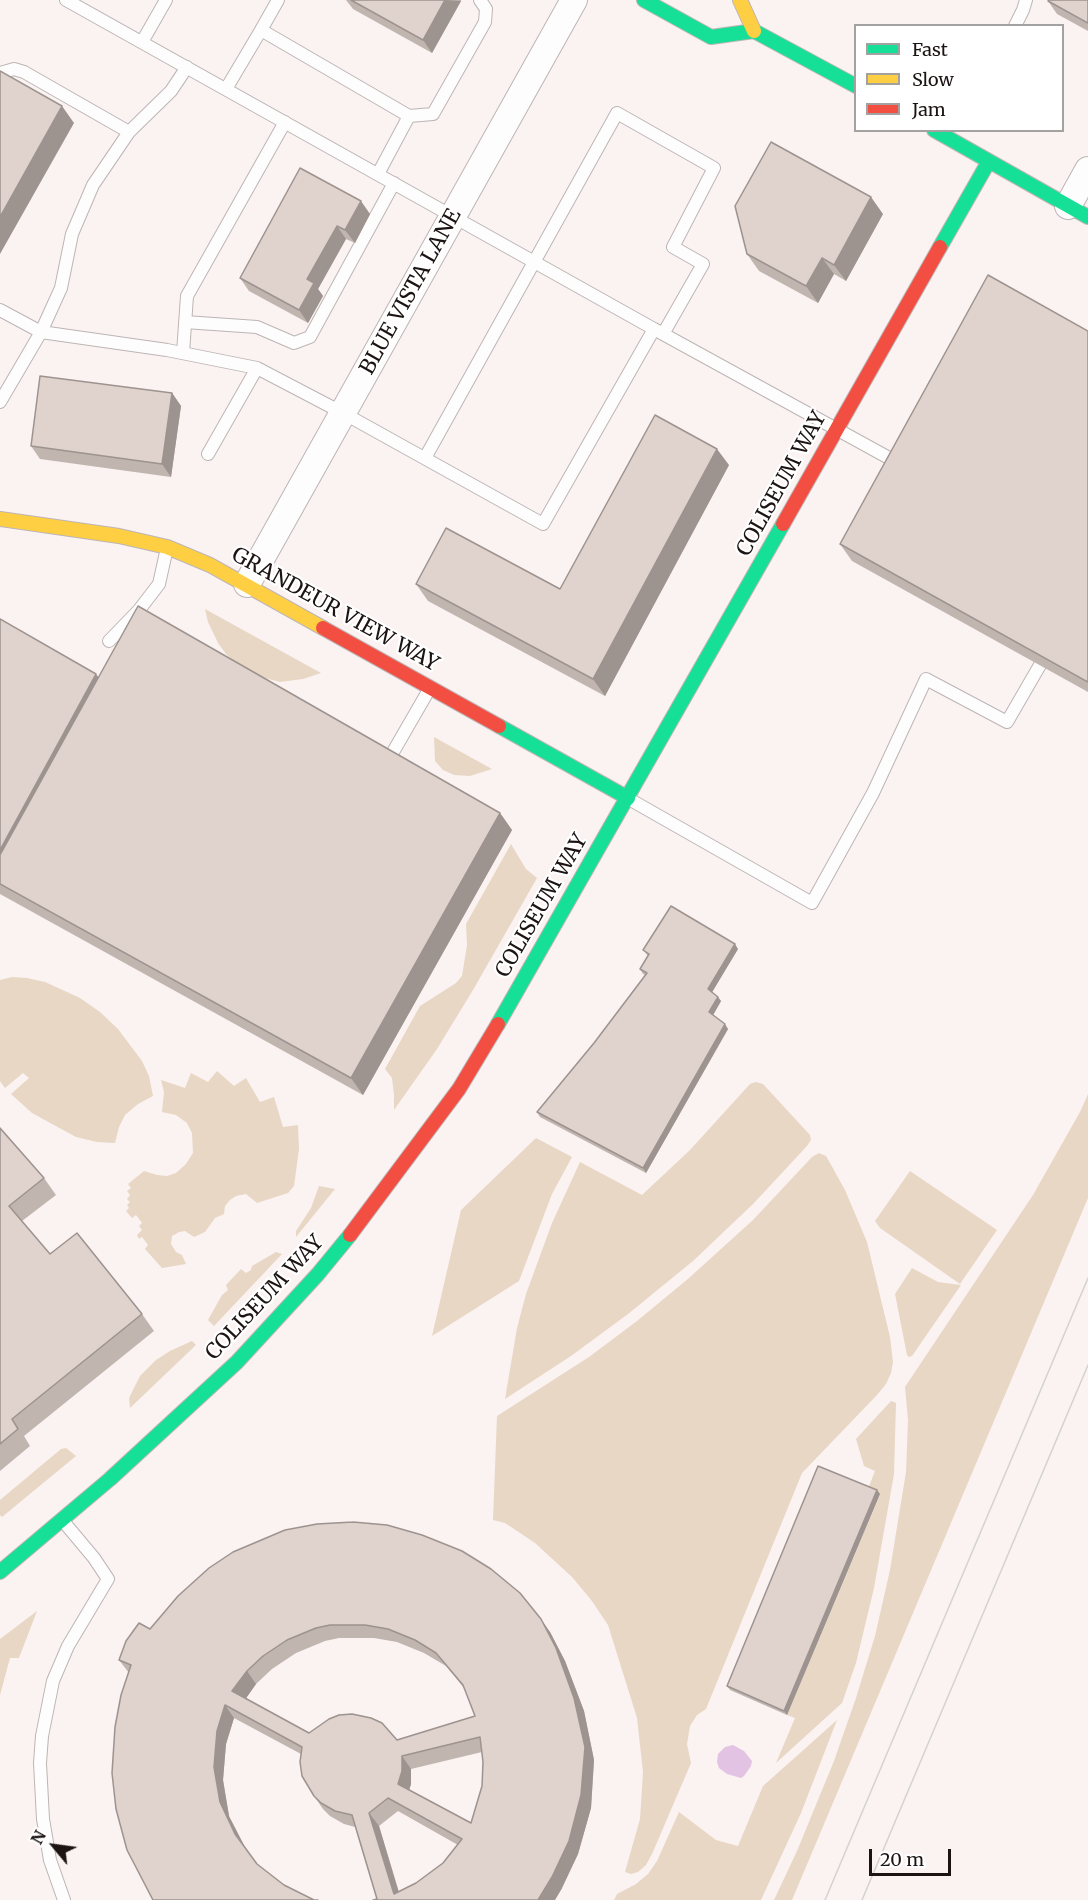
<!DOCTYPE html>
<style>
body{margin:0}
#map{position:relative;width:1088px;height:1900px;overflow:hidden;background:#fbf2f2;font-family:Merriweather,serif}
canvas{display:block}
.legend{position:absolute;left:854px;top:24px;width:210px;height:108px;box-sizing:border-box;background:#fff;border:2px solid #a4a1a1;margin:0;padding:8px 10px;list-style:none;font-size:18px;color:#1c1313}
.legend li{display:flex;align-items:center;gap:12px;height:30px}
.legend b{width:30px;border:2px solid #a4a1a1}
.north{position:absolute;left:24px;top:1816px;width:60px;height:60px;-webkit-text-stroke:4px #fff;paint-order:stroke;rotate:299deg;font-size:16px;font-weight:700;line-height:24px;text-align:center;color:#1c1313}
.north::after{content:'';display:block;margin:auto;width:21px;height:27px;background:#1c1313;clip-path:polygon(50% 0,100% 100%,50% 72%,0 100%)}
.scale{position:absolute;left:869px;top:1849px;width:82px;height:27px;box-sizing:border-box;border:3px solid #1c1313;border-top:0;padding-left:8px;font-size:18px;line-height:21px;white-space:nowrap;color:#1c1313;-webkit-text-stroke:4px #fff;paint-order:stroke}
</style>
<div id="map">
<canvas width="1088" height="1900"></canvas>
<ul class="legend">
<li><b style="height:8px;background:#16e098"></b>Fast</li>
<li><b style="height:8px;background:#ffcf43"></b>Slow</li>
<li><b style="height:8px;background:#f24e42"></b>Jam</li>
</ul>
<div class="north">N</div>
<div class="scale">20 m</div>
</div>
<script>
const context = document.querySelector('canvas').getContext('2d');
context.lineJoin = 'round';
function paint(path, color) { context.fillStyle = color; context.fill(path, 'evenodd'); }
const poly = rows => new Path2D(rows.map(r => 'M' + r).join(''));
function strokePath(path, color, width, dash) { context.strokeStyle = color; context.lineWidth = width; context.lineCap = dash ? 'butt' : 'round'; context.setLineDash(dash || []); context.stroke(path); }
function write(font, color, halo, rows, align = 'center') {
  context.font = font + ' Merriweather,serif'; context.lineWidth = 4.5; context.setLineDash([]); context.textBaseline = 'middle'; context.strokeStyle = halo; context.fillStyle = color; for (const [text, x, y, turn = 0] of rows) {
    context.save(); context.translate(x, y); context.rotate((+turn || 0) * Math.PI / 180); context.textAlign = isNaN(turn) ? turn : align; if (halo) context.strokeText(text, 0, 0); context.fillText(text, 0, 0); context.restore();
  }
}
paint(poly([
 [205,609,321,673,303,679,280,682,254,675,241,668,226,654,218,643,208,622],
 [434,737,492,769,470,776,454,775,443,770,435,761],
 [511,844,526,869,537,878,473,990,437,1049,394,1110,394,1095,392,1078,385,1069,420,1006,456,983,462,976,467,945,466,924],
 [12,977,27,978,45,982,80,998,100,1012,118,1029,142,1061,149,1076,153,1096,138,1104,125,1115,119,1127,115,1143,97,1142,76,1137,32,1113,11,1094,29,1078,23,1073,5,1088,0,1081,0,980],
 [217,1071,234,1086,246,1078,260,1102,274,1097,283,1127,298,1125,299,1149,294,1186,288,1193,257,1203,246,1194,236,1196,230,1200,225,1206,224,1214,215,1218,205,1232,194,1237,185,1231,179,1232,172,1236,171,1244,176,1252,182,1255,186,1264,162,1268,145,1249,148,1245,142,1237,139,1239,137,1235,142,1230,139,1226,142,1223,136,1215,132,1218,126,1211,129,1208,127,1205,130,1202,127,1199,130,1195,127,1191,131,1188,128,1184,144,1171,157,1175,167,1176,176,1173,186,1164,193,1153,192,1133,187,1123,176,1115,162,1112,164,1092,161,1080,185,1088,191,1073,208,1082],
 [756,1082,763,1084,810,1135,811,1140,807,1146,754,1203,693,1261,628,1314,571,1356,505,1399,517,1328,526,1294,552,1223,580,1162,642,1195,690,1150,750,1084],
 [1088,1094,1088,1198,792,1900,774,1900,797,1851,834,1761,856,1698,875,1636,890,1570,906,1472,908,1420,905,1387,1033,1195,1080,1112],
 [536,1138,572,1157,552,1194,519,1281,432,1336,461,1210],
 [819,1153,826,1156,845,1190,867,1242,890,1337,893,1362,891,1373,886,1384,877,1395,802,1473,706,1709,697,1715,690,1726,687,1744,691,1763,652,1854,646,1865,638,1872,631,1874,625,1872,640,1819,643,1772,637,1718,608,1625,592,1601,572,1577,535,1543,505,1523,493,1520,497,1416,589,1357,637,1321,689,1278,753,1220,812,1157],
 [910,1171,997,1230,960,1284,880,1228,875,1221],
 [319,1186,335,1189,296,1237,296,1231,311,1208],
 [276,1252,282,1254,214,1326,208,1320,222,1295,228,1290,226,1285,241,1269,246,1273,251,1270,252,1266],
 [912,1268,938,1282,961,1285,912,1356,909,1357,907,1355,895,1294],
 [192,1341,196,1345,130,1408,129,1398,140,1376,156,1360,170,1351],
 [891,1401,896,1403,894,1474,874,1588,856,1663,842,1703,776,1763,795,1718,787,1715,880,1495,868,1489,875,1471,864,1466,856,1439],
 [66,1448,76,1456,2,1517,0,1515,0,1500,61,1449],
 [37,1611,19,1658,10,1658,0,1695,0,1639],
 [837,1720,801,1813,761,1900,614,1900,617,1894,636,1884,648,1874,657,1861,679,1812,716,1840,738,1846,763,1786]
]), '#e8d7c4');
paint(poly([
 [733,1745,744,1751,752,1761,751,1766,744,1776,741,1778,727,1774,719,1768,717,1762,718,1754,725,1747]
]), '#e2c3e3');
const lane = poly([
 [66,0,654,329],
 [278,0,261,30,409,116,378,174],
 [1015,26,1023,10,1026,0],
 [142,42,166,0],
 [0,73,14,69,24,72,129,132],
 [226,89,261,30],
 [409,116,433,114,485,22,486,9,480,0],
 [0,310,41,332,167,350,257,368,343,413,543,524,654,329,900,464],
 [185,322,257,327,294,343,310,337,394,183],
 [183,353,187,296,285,122],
 [0,402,41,332,61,288,72,234,93,185,129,132,171,91,187,67],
 [208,454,257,368],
 [425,458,617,113,714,168,673,247,703,264,663,334],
 [109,641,139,610,159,584,167,548],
 [389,759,430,688],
 [629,799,812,903,873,793,926,679,1007,722,1040,665],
 [63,1521,94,1558,108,1579,68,1646,53,1681,42,1736,40,1763,43,1819,50,1860,64,1900]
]);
const street = poly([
 [1068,206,1088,170],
 [247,584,574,0]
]);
const fast = poly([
 [644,0,711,37,754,31,856,86],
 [934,130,1088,217],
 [940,247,989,161],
 [499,726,628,798],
 [498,1024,783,524],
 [0,1572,110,1479,237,1362,318,1274,350,1235]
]);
const slow = poly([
 [740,0,754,31],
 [0,519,119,536,167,547,210,565,323,628]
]);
const jam = poly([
 [783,524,940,247],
 [323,628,499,726],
 [350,1235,459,1089,498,1024]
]);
strokePath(lane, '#bdb5b5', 14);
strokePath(street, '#bdb5b5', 28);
strokePath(fast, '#bdb5b5', 16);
strokePath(slow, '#bdb5b5', 16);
strokePath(jam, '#bdb5b5', 16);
strokePath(lane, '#fefdfd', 12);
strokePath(street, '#fefdfd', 26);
strokePath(fast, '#16e098', 14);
strokePath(slow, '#ffcf43', 14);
strokePath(jam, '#f24e42', 14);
strokePath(poly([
 [825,1900,1088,1278],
 [862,1900,1088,1365]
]), '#d4d2d2', 1.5);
paint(poly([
 [346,0,461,0,461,1,432,53,353,9],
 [1088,0,1088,31,1057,14,1048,1],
 [300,168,370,214,355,243,346,239,318,289,323,296,308,323,249,291,240,278],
 [883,214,846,281,834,274,818,303,759,271,747,254],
 [1088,331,1088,692,852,561,840,544],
 [172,393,181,406,171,477,40,459,31,446],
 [729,465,605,696,428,601,416,584,560,589],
 [0,619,99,677,500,813,512,830,363,1095,0,894],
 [738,949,712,992,721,1001,713,1015,728,1029,646,1173,540,1117,537,1112,594,1043,645,975,643,974,640,969,648,956,643,950],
 [0,1128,44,1178,56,1195,22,1221,50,1254,142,1314,154,1331,24,1436,30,1446,0,1471],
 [880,1494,787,1715,730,1690,727,1686],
 [178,1596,550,1632,565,1661,584,1711,594,1760,591,1808,578,1854,561,1890,377,1899,355,1827,344,1824,330,1816,323,1809,314,1796,301,1754,234,1718,226,1744,223,1780,229,1816,153,1900,129,1673,119,1660,150,1629],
 [339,1638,374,1638,397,1642,424,1653,446,1666,464,1688,475,1716,397,1740,309,1733,246,1698,256,1684,272,1669,296,1653,325,1641],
 [482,1752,483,1762,482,1786,471,1823,409,1790,411,1784,411,1769],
 [398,1811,458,1845,443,1863,416,1883,399,1892,379,1826]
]), '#c1b5af');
paint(poly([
 [445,0,461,1,432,53,423,40],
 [62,106,74,123,0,254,0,217],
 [871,197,883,214,846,281,834,265],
 [361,201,370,214,355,243,345,230],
 [337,226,346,239,318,289,323,296,308,323,299,310,307,279],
 [822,258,834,274,818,303,806,286],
 [172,393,181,406,171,477,162,464],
 [717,449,729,465,605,696,593,679],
 [96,674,108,691,0,884,0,850],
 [500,813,512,830,363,1095,351,1078],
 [735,944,738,949,711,994,708,989],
 [718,997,721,1001,712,1017,709,1012],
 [725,1024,728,1029,646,1173,643,1168],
 [877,1490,880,1494,787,1715,784,1711],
 [541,1619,550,1632,565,1661,584,1711,594,1760,591,1808,578,1854,561,1890,555,1900,538,1900],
 [247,1671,256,1684,242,1704,232,1691],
 [225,1705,234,1718,226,1744,223,1780,229,1816,245,1847,235,1834,220,1802,214,1767,217,1731],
 [402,1756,411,1769,411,1784,407,1797,398,1784],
 [369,1813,379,1826,401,1900,394,1894]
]), '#9d938f');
const building = poly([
 [351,0,445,0,423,40,351,0],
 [1049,0,1088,0,1088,23,1048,1,1049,0],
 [0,71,62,106,0,217,0,71],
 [771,142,871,197,834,265,822,258,806,286,747,254,735,206,771,142],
 [300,168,361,201,345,230,337,226,307,279,314,283,299,310,240,278,300,168],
 [988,275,1088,331,1088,682,840,544,988,275],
 [40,376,172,393,162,464,31,446,40,376],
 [655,415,717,449,593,679,416,584,446,528,560,589,655,415],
 [138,606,500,813,351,1078,0,884,0,855,138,606],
 [0,619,96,674,0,850,0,619],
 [671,906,735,944,708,989,718,997,709,1012,725,1024,643,1168,537,1112,594,1043,647,973,640,969,649,954,643,950,671,906],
 [0,1128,44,1178,9,1206,50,1254,77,1233,142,1314,12,1419,18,1429,0,1444,0,1128],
 [818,1466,877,1490,784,1711,727,1686,818,1466],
 [353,1522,387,1525,422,1535,462,1551,491,1569,520,1593,541,1619,556,1648,574,1698,585,1747,581,1795,569,1841,552,1877,538,1900,373,1900,377,1899,352,1815,335,1811,321,1803,314,1796,302,1776,300,1762,302,1747,225,1705,217,1731,214,1767,220,1802,235,1834,257,1864,284,1885,314,1900,318,1900,153,1900,127,1850,116,1809,112,1773,115,1727,121,1695,131,1665,119,1660,126,1641,139,1623,150,1629,178,1596,209,1568,233,1552,285,1530,317,1524,353,1522],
 [330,1625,365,1625,388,1629,415,1640,436,1653,463,1685,475,1716,397,1740,382,1723,371,1718,352,1714,339,1715,329,1719,309,1733,232,1691,247,1671,263,1656,287,1640,316,1628,330,1625],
 [480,1737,483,1762,482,1786,471,1823,398,1784,402,1771,402,1756,480,1737],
 [388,1798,462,1839,443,1863,416,1883,394,1894,369,1813,388,1798]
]);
paint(building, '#e0d2cc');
strokePath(building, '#9d938f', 1.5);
write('21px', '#1c1313', '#fff', [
 ["BLUE VISTA LANE",411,292,-61],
 ["COLISEUM WAY",782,484,-61],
 ["GRANDEUR VIEW WAY",335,610,29],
 ["COLISEUM WAY",542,906,-60],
 ["COLISEUM WAY",265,1298,-47]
]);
</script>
